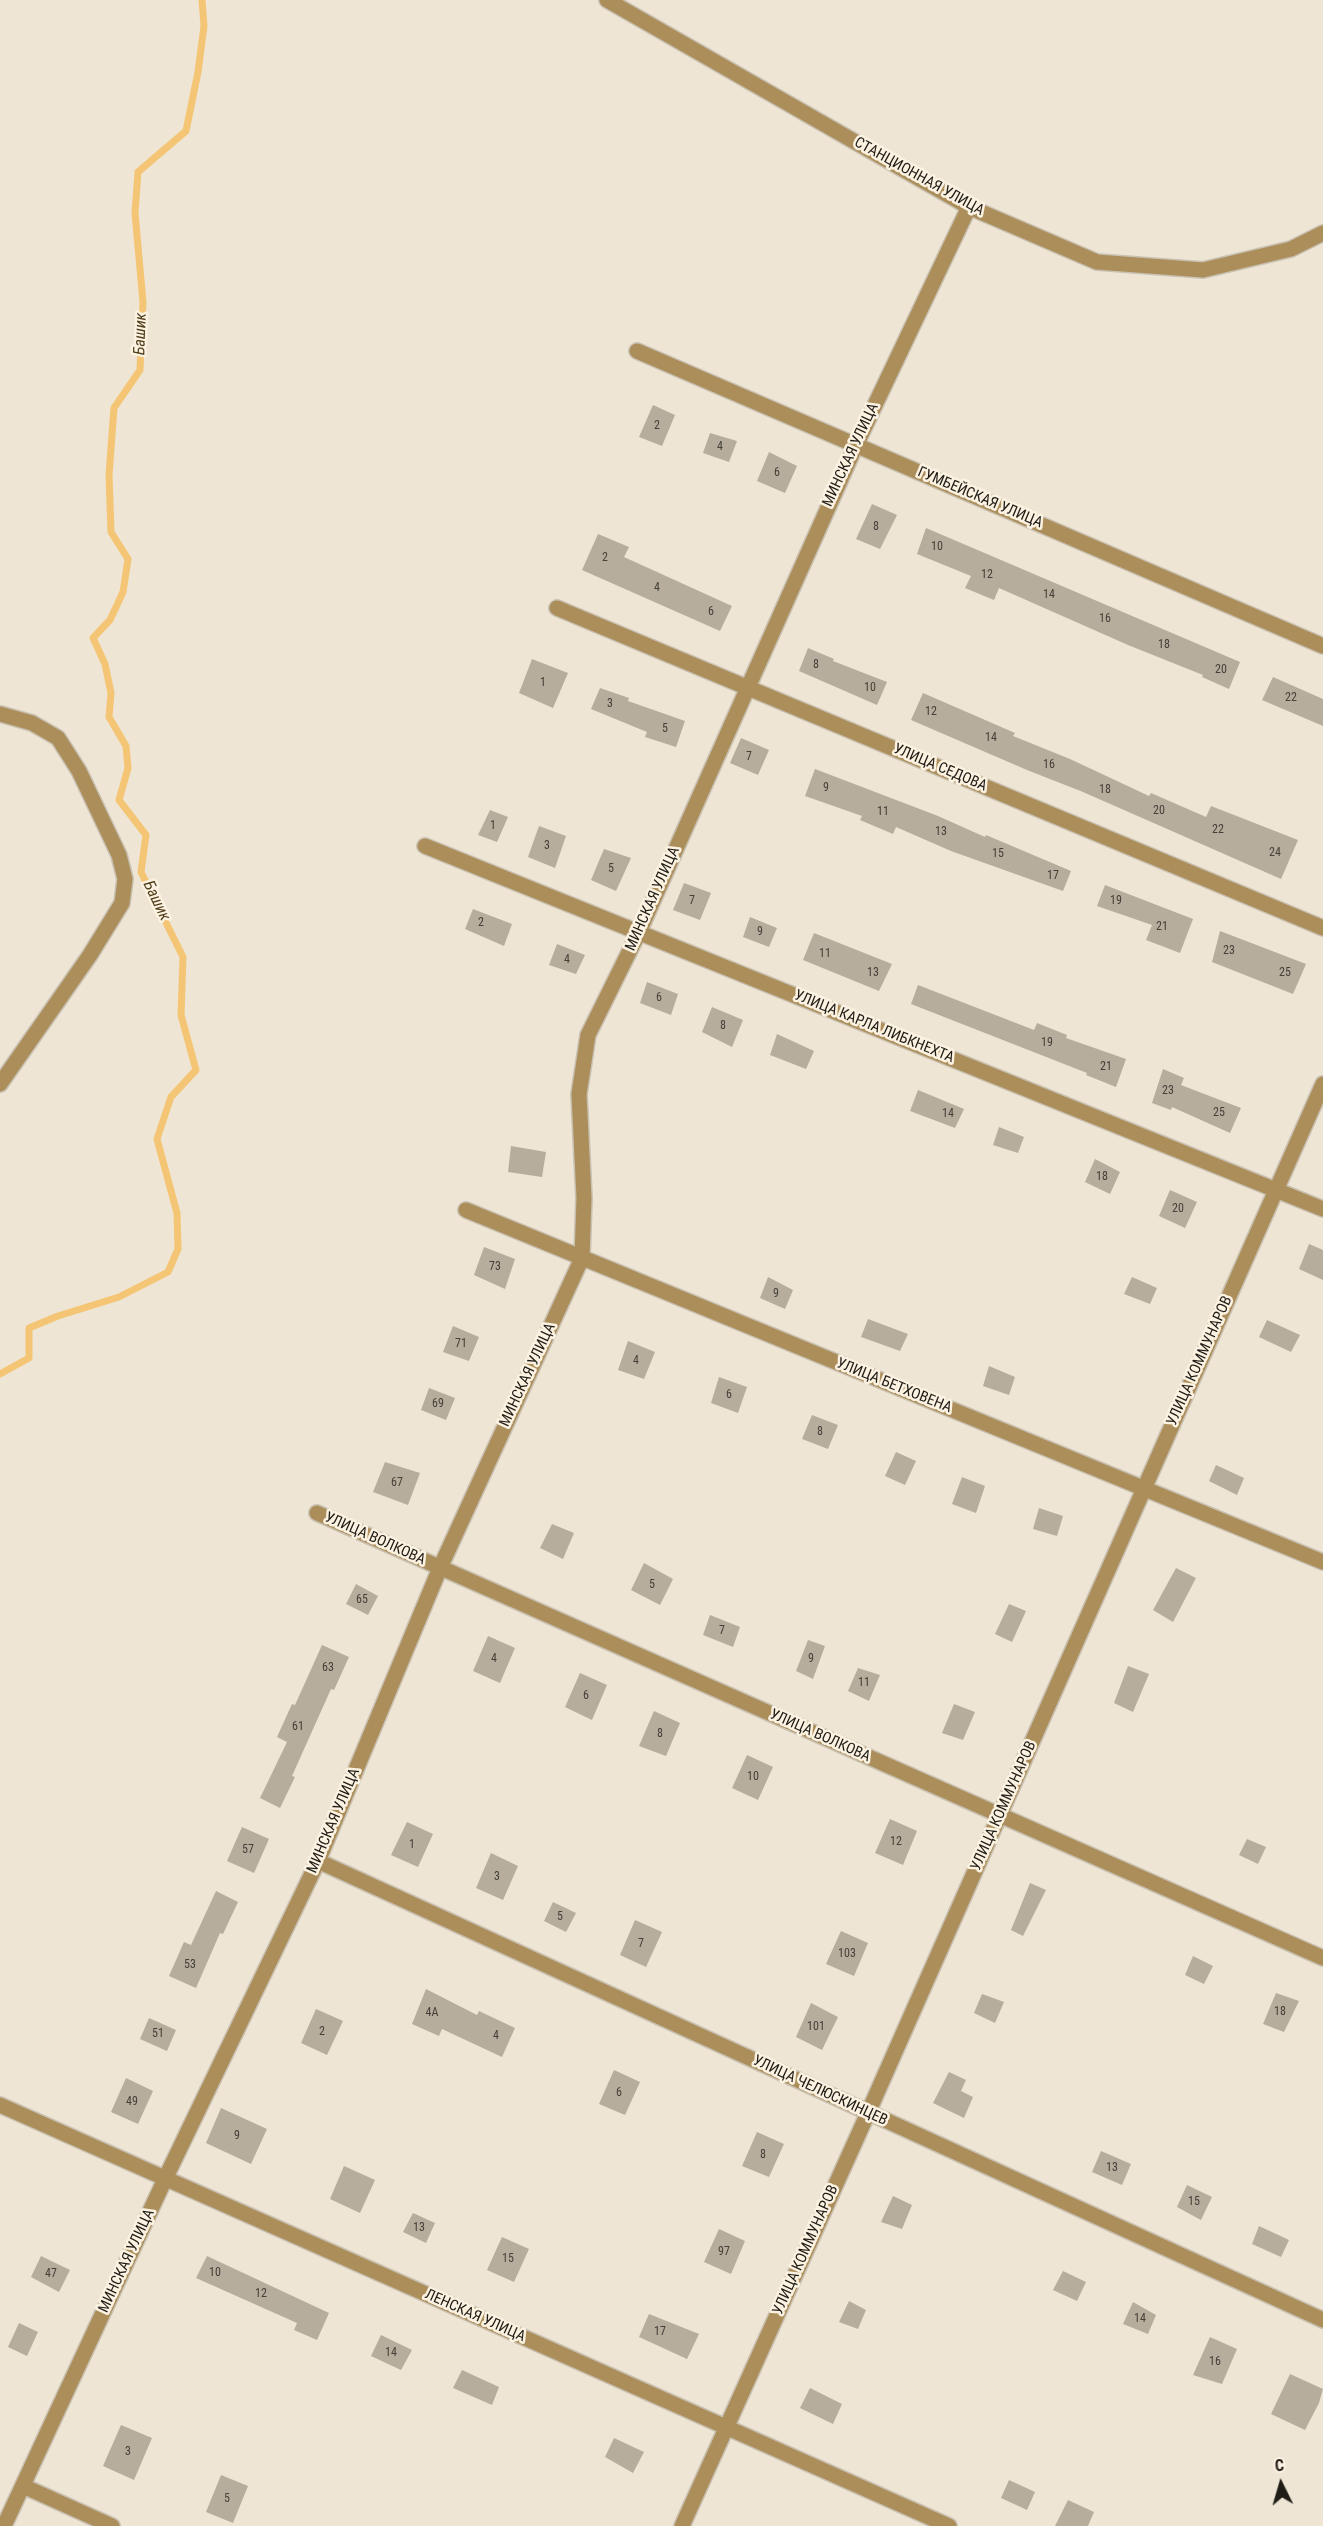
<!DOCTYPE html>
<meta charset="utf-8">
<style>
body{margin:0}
#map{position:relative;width:1323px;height:2526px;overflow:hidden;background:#eee5d4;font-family:"Roboto Condensed",sans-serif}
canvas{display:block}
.north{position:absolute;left:1251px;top:2454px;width:60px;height:60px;-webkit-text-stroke:4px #fcf2e1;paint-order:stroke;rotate:355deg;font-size:16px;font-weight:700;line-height:24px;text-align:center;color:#1f1c16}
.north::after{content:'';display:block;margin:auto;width:21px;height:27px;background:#1f1c16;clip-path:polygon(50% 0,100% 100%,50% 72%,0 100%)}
</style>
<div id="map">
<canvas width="1323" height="2526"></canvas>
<div class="north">С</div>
</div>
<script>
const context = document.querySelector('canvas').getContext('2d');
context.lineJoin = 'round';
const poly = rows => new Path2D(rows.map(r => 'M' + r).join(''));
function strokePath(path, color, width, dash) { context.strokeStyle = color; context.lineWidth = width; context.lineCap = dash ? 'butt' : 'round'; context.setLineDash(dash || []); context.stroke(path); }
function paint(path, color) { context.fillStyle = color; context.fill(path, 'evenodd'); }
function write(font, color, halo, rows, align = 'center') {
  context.font = font + ' "Roboto Condensed",sans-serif'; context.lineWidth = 5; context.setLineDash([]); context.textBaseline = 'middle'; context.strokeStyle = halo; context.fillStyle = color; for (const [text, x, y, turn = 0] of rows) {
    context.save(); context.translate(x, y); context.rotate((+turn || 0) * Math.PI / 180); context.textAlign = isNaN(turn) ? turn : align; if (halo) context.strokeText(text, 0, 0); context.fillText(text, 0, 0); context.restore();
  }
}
strokePath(poly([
 [0,1374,29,1358,29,1328,58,1316,119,1297,168,1272,178,1249,177,1213,157,1139,171,1097,196,1070,181,1015,183,957,141,872,146,835,119,800,128,768,126,746,109,717,111,693,105,664,93,638,110,620,123,592,128,559,111,532,109,475,114,408,140,370,143,302,135,213,138,172,186,131,198,72,204,26,202,0]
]), '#f4c574', 7);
paint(poly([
 [653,405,675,415,662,446,639,437],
 [710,433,737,441,729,462,703,453],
 [769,452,797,466,785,493,757,481],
 [872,504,897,515,880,549,856,539],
 [926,528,1240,662,1229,689,1202,677,1203,675,1128,645,999,588,994,600,965,588,971,576,917,554],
 [598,534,629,547,624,557,732,606,720,631,582,570],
 [808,648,834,659,833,661,887,682,877,705,799,671],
 [532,659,568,673,553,708,519,693],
 [1273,677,1323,699,1323,726,1262,700],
 [600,688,629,698,628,701,685,721,676,747,645,737,647,732,591,709],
 [923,693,1015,733,1013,736,1070,759,1149,796,1151,793,1206,817,1211,806,1298,840,1281,879,1083,792,1027,770,911,720],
 [741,738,769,750,758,775,730,763],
 [815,769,938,816,985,837,986,835,1071,871,1063,891,951,851,896,827,893,834,860,820,862,816,805,796],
 [490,810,508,817,497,842,478,835],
 [539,826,566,836,555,868,528,857],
 [604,849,631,858,616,891,591,880],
 [684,883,711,893,700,920,673,910],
 [1105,885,1193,919,1180,953,1146,940,1152,925,1097,906],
 [473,909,512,924,504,946,465,929],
 [750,917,777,928,769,947,743,937],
 [1220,931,1306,964,1293,994,1212,962],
 [814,933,892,964,879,991,803,960],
 [557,944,585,955,576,974,549,965],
 [647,982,678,994,671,1015,640,1003],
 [918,985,1034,1030,1037,1023,1067,1035,1066,1038,1126,1059,1116,1087,1086,1075,1087,1073,911,1004],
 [712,1007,743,1020,732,1047,702,1032],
 [777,1034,814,1051,806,1069,770,1055],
 [1163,1069,1184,1078,1181,1085,1241,1108,1230,1133,1172,1107,1171,1110,1152,1103],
 [918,1090,964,1109,955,1128,910,1111],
 [999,1127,1024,1137,1018,1153,993,1145],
 [511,1146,546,1152,542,1177,508,1172],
 [1095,1159,1120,1172,1110,1194,1085,1182],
 [1170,1190,1197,1202,1185,1228,1159,1216],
 [1309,1244,1323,1250,1323,1280,1299,1269],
 [484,1247,515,1259,505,1289,474,1275],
 [768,1277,793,1290,785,1309,760,1298],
 [1132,1277,1157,1288,1150,1304,1124,1294],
 [868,1319,908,1334,900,1351,861,1337],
 [1267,1320,1300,1335,1291,1352,1259,1337],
 [453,1326,479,1337,469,1361,443,1352],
 [628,1341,655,1352,644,1379,618,1370],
 [989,1366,1015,1377,1009,1395,983,1386],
 [719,1377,747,1387,738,1413,711,1403],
 [429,1388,455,1398,446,1420,421,1410],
 [812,1415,838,1425,828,1449,802,1439],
 [896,1452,916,1461,905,1485,885,1476],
 [385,1462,420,1473,408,1505,373,1492],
 [1216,1465,1244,1478,1237,1495,1209,1481],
 [962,1477,985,1486,976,1513,952,1504],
 [1039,1508,1063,1516,1057,1536,1033,1529],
 [552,1524,574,1533,563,1559,540,1548],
 [644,1563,673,1579,660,1605,631,1590],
 [1176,1568,1196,1578,1173,1622,1153,1610],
 [356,1584,378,1596,368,1615,346,1604],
 [1009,1604,1026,1611,1012,1642,995,1634],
 [710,1615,740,1627,733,1647,703,1635],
 [488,1636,515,1648,500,1683,473,1671],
 [808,1640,825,1646,813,1679,796,1671],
 [322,1645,349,1657,334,1690,331,1689,292,1776,295,1777,280,1808,260,1798,287,1742,277,1737,292,1704,295,1705],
 [1128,1666,1149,1674,1133,1712,1114,1703],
 [858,1668,880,1675,869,1701,848,1691],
 [580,1673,607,1685,592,1720,565,1707],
 [954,1704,975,1712,963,1740,942,1733],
 [654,1711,680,1723,666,1756,639,1746],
 [747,1755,773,1767,758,1800,732,1788],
 [890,1819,917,1831,903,1865,875,1853],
 [407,1822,433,1834,418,1867,391,1855],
 [242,1827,269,1839,254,1873,227,1861],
 [1247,1839,1266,1847,1258,1864,1239,1855],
 [491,1853,518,1866,503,1900,476,1888],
 [1030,1883,1046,1890,1023,1936,1011,1930],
 [216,1891,238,1902,223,1934,220,1933,196,1988,169,1976,184,1942,191,1945],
 [553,1902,576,1913,566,1932,544,1921],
 [635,1920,662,1932,646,1967,620,1955],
 [841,1931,868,1943,854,1976,826,1964],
 [1193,1956,1213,1966,1204,1984,1185,1975],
 [426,1989,477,2015,479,2011,515,2028,502,2057,442,2029,439,2036,412,2024],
 [1276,1993,1299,2001,1284,2032,1263,2024],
 [982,1994,1004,2002,995,2023,974,2013],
 [811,2003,838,2017,822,2050,796,2037],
 [316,2009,343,2021,327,2055,301,2043],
 [149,2018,176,2030,167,2051,140,2039],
 [614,2070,640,2082,625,2115,599,2104],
 [949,2072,966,2080,961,2091,973,2097,964,2118,933,2103],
 [126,2078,153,2091,138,2124,111,2112],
 [221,2108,267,2129,251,2164,206,2143],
 [757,2132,784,2144,769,2177,742,2166],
 [1101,2151,1131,2164,1122,2185,1092,2172],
 [344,2166,375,2180,360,2213,330,2199],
 [1187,2185,1212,2197,1201,2220,1177,2207],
 [893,2196,912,2205,902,2229,881,2222],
 [413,2213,435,2223,426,2243,403,2232],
 [1259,2226,1289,2240,1281,2257,1252,2244],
 [719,2229,745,2241,731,2274,704,2262],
 [502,2237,529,2249,514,2282,487,2270],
 [41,2256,70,2270,59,2292,31,2277],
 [207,2256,329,2313,317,2340,294,2330,297,2323,196,2278],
 [1063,2271,1086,2282,1077,2301,1053,2290],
 [849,2301,866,2310,858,2329,839,2322],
 [1133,2302,1156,2315,1148,2334,1123,2324],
 [649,2314,699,2334,687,2359,639,2337],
 [19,2323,38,2332,27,2356,8,2347],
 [381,2335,412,2350,401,2370,371,2356],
 [1210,2337,1237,2349,1222,2384,1193,2375],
 [462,2370,499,2387,492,2405,453,2388],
 [1290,2374,1323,2389,1319,2403,1305,2430,1271,2414],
 [810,2388,842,2404,833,2424,800,2408],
 [121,2425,152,2438,134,2480,103,2466],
 [614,2438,644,2452,633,2473,605,2457],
 [221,2475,248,2486,233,2523,206,2512],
 [1009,2480,1035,2492,1027,2510,1001,2498],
 [1068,2500,1094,2512,1088,2526,1055,2526]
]), '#b6ad9d');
const minor = poly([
 [607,0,969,207,1097,262,1203,270,1291,249,1323,233],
 [637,351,1323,646],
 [557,608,1323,928],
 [0,714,32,723,58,738,79,771,119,855,125,879,122,903,90,955,0,1084],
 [425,846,1323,1209],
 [466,1210,1323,1562],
 [317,1513,1323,1958],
 [318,1861,1323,2320],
 [0,2105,949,2526],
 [23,2486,112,2526],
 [4,2526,166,2177,318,1861,440,1568,582,1258,584,1198,579,1094,588,1035,639,932,856,445,969,207],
 [682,2526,868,2113,1323,1084]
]);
strokePath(minor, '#c9c1b2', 18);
strokePath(minor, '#ac8e5b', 15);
write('12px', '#454038', null, [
 ["2",657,426],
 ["4",720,447],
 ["6",777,473],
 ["8",876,527],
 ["10",937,547],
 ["2",605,558],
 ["12",987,575],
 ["4",657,588],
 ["14",1049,595],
 ["6",711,612],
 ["16",1105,619],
 ["18",1164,645],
 ["8",816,665],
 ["20",1221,670],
 ["1",543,683],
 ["10",870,688],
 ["22",1291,698],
 ["3",610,704],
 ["12",931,712],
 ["5",665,729],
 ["14",991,738],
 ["7",749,757],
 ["16",1049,765],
 ["9",826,788],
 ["18",1105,790],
 ["20",1159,811],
 ["11",883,812],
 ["1",493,826],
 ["22",1218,830],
 ["13",941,832],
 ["3",547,846],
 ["24",1275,853],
 ["15",998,854],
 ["5",611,869],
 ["17",1053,876],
 ["7",692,901],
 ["19",1116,901],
 ["2",481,923],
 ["21",1162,927],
 ["9",760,932],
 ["23",1229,951],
 ["11",825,954],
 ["4",567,960],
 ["13",873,973],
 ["25",1285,973],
 ["6",659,998],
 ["8",723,1026],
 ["19",1047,1043],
 ["21",1106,1067],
 ["23",1168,1091],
 ["25",1219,1113],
 ["14",948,1114],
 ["18",1102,1177],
 ["20",1178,1209],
 ["73",495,1267],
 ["9",776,1294],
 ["71",461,1344],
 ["4",636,1361],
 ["6",729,1395],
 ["69",438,1404],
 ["8",820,1432],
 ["67",397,1483],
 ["5",652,1585],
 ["65",362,1600],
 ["7",722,1631],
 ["4",494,1659],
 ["9",811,1659],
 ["63",328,1668],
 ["11",864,1683],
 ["6",586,1696],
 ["61",298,1727],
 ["8",660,1734],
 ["10",753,1777],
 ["12",896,1842],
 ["1",412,1845],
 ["57",248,1850],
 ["3",497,1877],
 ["5",560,1917],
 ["7",641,1944],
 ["103",847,1954],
 ["53",190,1965],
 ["18",1280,2012],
 ["4А",432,2013],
 ["101",816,2027],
 ["2",322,2032],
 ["51",158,2034],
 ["4",496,2036],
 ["6",619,2093],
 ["49",132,2102],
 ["9",237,2136],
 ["8",763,2155],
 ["13",1112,2168],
 ["15",1194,2202],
 ["13",419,2228],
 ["97",724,2252],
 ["15",508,2259],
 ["10",215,2273],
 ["47",51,2274],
 ["12",261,2294],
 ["14",1140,2319],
 ["17",660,2332],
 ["14",391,2353],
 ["16",1215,2362],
 ["3",128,2452],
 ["5",227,2499]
]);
write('15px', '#1f1c16', '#fcf2e1', [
 ["СТАНЦИОННАЯ УЛИЦА",919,177,29],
 ["МИНСКАЯ УЛИЦА",851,455,-65],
 ["ГУМБЕЙСКАЯ УЛИЦА",980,498,23],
 ["УЛИЦА СЕДОВА",940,768,23],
 ["МИНСКАЯ УЛИЦА",653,899,-66],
 ["УЛИЦА КАРЛА ЛИБКНЕХТА",874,1027,22],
 ["УЛИЦА КОММУНАРОВ",1200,1361,-66],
 ["МИНСКАЯ УЛИЦА",528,1375,-65],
 ["УЛИЦА БЕТХОВЕНА",894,1386,22],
 ["УЛИЦА ВОЛКОВА",375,1539,24],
 ["УЛИЦА ВОЛКОВА",820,1736,24],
 ["УЛИЦА КОММУНАРОВ",1004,1806,-66],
 ["МИНСКАЯ УЛИЦА",334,1821,-67],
 ["УЛИЦА ЧЕЛЮСКИНЦЕВ",820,2091,25],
 ["УЛИЦА КОММУНАРОВ",806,2250,-66],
 ["МИНСКАЯ УЛИЦА",127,2261,-65],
 ["ЛЕНСКАЯ УЛИЦА",475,2316,24]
]);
write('italic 16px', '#503d1a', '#fcf2e1', [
 ["Башик",141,334,-88],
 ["Башик",156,901,64]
]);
</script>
